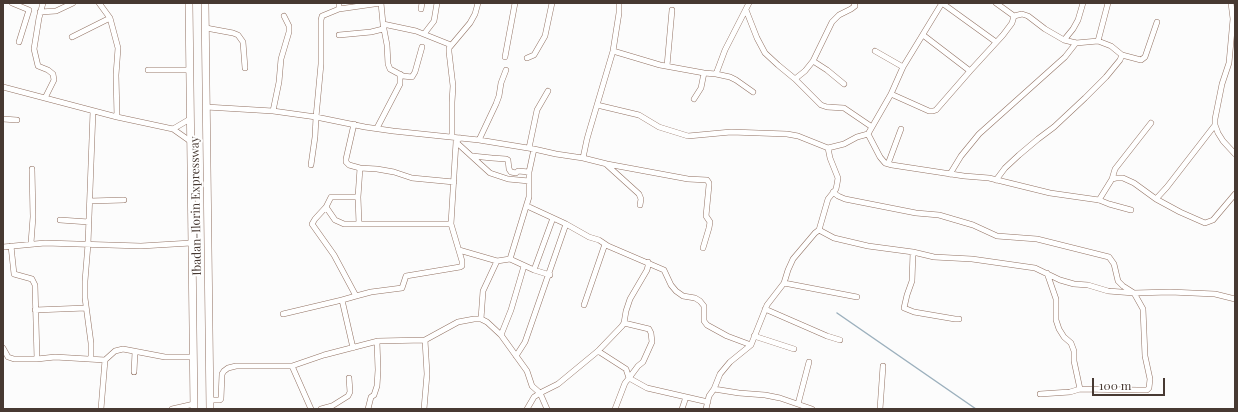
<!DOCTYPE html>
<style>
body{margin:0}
#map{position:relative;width:1238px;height:412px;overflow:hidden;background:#fcfcfc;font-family:"Playfair Display",serif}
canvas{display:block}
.frame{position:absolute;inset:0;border:4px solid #473932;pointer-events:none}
.scale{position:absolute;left:1092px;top:378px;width:73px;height:18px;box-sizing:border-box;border:2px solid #473932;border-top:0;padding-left:5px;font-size:12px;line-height:14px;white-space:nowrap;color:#473932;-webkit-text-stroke:3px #fff;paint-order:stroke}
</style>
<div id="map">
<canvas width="1238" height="412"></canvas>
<div class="frame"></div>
<div class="scale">100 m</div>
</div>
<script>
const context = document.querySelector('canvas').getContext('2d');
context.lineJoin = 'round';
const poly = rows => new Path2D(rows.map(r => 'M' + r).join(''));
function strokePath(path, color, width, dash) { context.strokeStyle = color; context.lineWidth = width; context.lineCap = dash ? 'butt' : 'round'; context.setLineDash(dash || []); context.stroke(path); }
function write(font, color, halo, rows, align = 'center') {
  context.font = font + ' "Playfair Display",serif'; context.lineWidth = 4; context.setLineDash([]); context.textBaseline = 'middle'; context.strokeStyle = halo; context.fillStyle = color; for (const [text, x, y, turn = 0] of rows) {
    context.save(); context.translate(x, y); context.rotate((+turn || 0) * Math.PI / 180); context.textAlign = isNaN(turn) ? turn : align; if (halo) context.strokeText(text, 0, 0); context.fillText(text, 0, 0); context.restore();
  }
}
strokePath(poly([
 [1234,3,1235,4],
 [837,313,976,409]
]), '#9cb0bd', 1.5);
const minor = poly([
 [12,3,29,10,19,42],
 [43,3,39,18,34,49,38,66,48,70,53,74,54,80,45,98],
 [99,3,110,18,118,48,116,75,117,117],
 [339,3,339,9],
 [381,3,383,24,387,45,388,64,390,69,403,76,412,77,415,72,422,47],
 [942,3,903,67,891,94,929,111,933,111,936,110,970,71],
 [942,3,996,42],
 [996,3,1014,16,1022,14,1028,16,1045,29,1064,40,1076,43,1098,41,1111,46,1122,55,1141,60,1145,57,1157,22],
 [1231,3,1233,19,1229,63,1222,84,1215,119,1215,125,1218,133,1223,141,1235,154],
 [421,9,422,3],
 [746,10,757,38,765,53,778,65,795,79,821,105,827,107,844,108,872,127,891,94],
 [40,12,56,11,73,3],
 [383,24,416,31,451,45],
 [206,28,233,33,238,35,243,42,245,68],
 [424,34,434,21,437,3],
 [339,35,371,32,383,29],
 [923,35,970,71,1003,35,1012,23,1014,16],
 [72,37,110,18],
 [1064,40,1073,29,1078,20,1083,3],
 [1098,41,1108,3],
 [613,51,660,65,704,73,716,74,730,77,736,80,753,92],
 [875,51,903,67],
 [505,57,515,3],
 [527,58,534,55,545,36,552,3],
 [813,61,827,70,844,84],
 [667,66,672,10],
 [148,70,189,70],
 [716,74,725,50,749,3],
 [795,79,805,71,813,61,832,22,839,15,851,9,855,6,854,3],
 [3,87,117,117,173,129,190,141],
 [694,99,701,88,704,73],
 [597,105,639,115,659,127,688,136,731,132,787,134,798,136,828,148,844,144,857,137,868,134,872,127],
 [206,107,273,111,316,117,365,127,393,131,479,140,534,149,556,154,583,158,607,164,688,179,707,180,709,183,709,185,706,216,710,222,709,228,703,248],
 [273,111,279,82,281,59,289,32,289,26,284,16],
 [3,119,17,120],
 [354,124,346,159,346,162,349,165,360,168,358,197,359,224],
 [377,128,400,84,400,74],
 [173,129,190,119],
 [868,134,880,157,885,163,892,165,964,176,989,178,1050,193,1099,200,1109,204,1131,210],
 [452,137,452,102,453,86,449,52,449,48,470,23,475,14,478,3],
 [479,140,496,104,499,96,501,83,506,70],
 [456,142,490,173,508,179,529,181],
 [529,148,537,110,548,91],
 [472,156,492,158,506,159,508,160,509,169,511,172,516,173,518,171,529,172],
 [583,158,587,139,589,132,613,51,619,13,619,3],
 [888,164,901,129],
 [311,165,315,137,316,117,321,64,321,20,322,16,339,9,381,3],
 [607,165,639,194,641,199,640,205],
 [360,168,377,169,394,172,412,178,454,182],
 [950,174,961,156,979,134,1065,57,1076,43],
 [1112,179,1115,169,1151,123],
 [996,180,1005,168,1019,155,1038,139,1054,127,1085,98,1106,77,1120,60,1122,55],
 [833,192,838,196,845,199,916,213,939,215,973,225,997,236,1037,239,1109,257,1114,264,1118,281,1123,286,1134,293,1143,309,1145,356,1150,379,1149,388,1147,390,1138,390,1080,389,1070,392,1040,394],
 [358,197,331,197,326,207,315,219,312,224,334,255,356,296,371,292,402,288,406,276,460,267,462,266,462,261,451,224,456,142,460,138],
 [1156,199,1180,212,1205,223,1213,220,1235,194],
 [1099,200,1112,179,1116,178,1123,178,1134,183,1156,199,1167,187,1215,125],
 [90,201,124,200],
 [527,206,566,224,589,237,599,240,608,246,664,270,671,285,676,291,683,296,695,298,700,301,704,306,704,321,707,325,727,336,751,345],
 [326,207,335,220,344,224,451,224],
 [60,220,89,222],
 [819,230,834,238,868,246,913,252,934,257,972,259,1035,268,1060,280,1074,284,1088,285,1108,291,1134,293,1170,292,1215,294,1235,299],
 [31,243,33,217,32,169],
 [11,246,14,274,32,279,35,285,37,359],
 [3,247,45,243,141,246,191,243],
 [459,250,497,261,510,259,534,270,550,275],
 [913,252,912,281,907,295,904,308,914,312,955,319,959,319],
 [510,259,529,197,529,172,534,149],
 [534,270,553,218],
 [1047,273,1056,299,1056,320,1059,329,1064,337,1071,343,1074,351,1074,361,1080,389],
 [784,283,857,297],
 [342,300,356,296],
 [584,305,605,244],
 [765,309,827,336,840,340],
 [35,310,86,308],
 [283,314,342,300,353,348],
 [481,319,483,291,497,261],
 [624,323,649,329,651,333,652,342,643,362,638,366,629,378],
 [501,335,511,310,524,266],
 [754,336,794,349],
 [3,348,8,357,14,359,37,359,55,357,105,360,115,351,123,349,165,357,193,357],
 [598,351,626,369,629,378,647,388,708,402],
 [516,356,525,342,566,224],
 [91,359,91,343,85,298,85,281,88,244,93,111],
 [292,366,311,409],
 [134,372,135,352],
 [714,389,739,393,765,395,780,398,812,409],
 [210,400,220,400,221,399,222,374,224,371,228,368,236,366,292,366,324,355,378,341,425,340,458,322,474,319,481,319,487,322,501,335,527,371,532,386,540,393,547,409],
 [798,404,809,362],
 [101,409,105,360],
 [172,409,194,404],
 [321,409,332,406,348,396,350,392,349,378],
 [368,409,371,397,374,395,377,386,378,370,377,342],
 [424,409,427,374,425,340],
 [527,409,534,397,540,393,558,384,598,351,622,326,624,323,626,311,630,299,647,270,648,266,648,262],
 [615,409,625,383,629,378],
 [682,409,686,397],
 [706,409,709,396,714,389,720,374,730,362,751,345,767,305,784,283,788,270,793,259,815,233,819,230,828,199,836,189,837,184,838,178,830,158,828,148],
 [880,409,883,366]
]);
const highway = poly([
 [189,3,194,409],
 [205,3,210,409]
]);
strokePath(minor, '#927263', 6);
strokePath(highway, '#927263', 8);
strokePath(minor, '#fff', 5);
strokePath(highway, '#fff', 7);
write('12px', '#473932', '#fff', [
 ["Ibadan-Ilorin Expressway",196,206,-91]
]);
</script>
